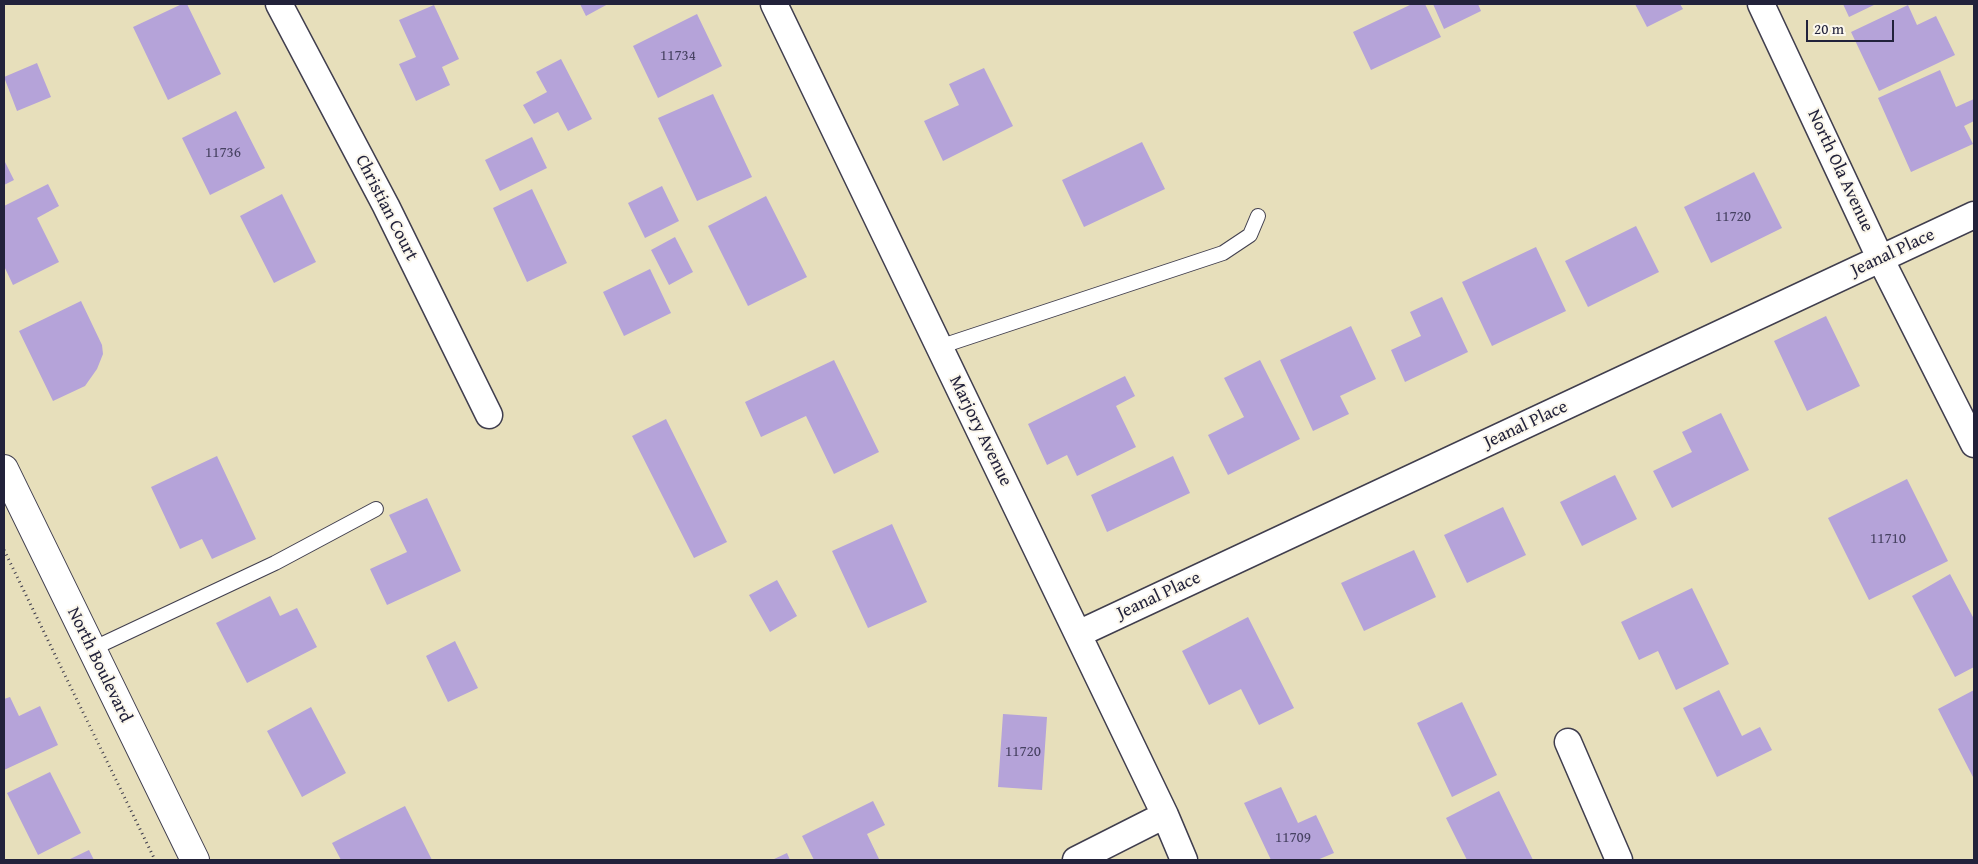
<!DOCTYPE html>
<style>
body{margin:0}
#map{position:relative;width:1978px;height:864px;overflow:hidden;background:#e7dfbb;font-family:"Gentium Book Plus",serif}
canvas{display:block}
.frame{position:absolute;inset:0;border:5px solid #22223b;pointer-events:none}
.scale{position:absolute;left:1806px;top:20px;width:88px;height:22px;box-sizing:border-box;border:2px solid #22223b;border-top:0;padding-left:6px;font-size:15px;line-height:18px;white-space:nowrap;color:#22223b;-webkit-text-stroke:4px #fbf7ec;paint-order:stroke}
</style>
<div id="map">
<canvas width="1978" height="864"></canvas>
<div class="frame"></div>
<div class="scale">20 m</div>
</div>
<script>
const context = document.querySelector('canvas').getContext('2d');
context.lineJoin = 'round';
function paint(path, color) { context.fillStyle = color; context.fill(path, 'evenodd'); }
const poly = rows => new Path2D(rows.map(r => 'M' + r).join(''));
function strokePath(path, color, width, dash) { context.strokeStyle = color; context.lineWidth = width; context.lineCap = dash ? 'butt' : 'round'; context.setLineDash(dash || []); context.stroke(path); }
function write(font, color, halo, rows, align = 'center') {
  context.font = font + ' "Gentium Book Plus",serif'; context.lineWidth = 4; context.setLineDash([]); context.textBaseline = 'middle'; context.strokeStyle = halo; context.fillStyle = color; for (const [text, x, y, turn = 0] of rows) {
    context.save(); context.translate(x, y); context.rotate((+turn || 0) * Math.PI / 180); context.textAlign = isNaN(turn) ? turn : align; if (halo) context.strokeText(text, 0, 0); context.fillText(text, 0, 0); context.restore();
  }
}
paint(poly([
 [182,4,187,4,221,74,168,100,133,27],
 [580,4,608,4,586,16],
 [1412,4,1425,4,1441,37,1371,70,1353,32],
 [1433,4,1478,4,1481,11,1444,29],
 [1635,4,1680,4,1683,9,1647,27],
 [1843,4,1876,4,1849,17],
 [434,5,459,59,442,67,450,85,416,101,399,64,416,57,399,20],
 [1908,5,1917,25,1936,16,1955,55,1879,91,1851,32],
 [697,14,722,66,658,98,633,46],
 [561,59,592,119,568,131,558,112,534,124,523,105,547,92,536,72],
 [37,63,51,97,17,111,4,77],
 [984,68,1013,126,943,161,924,121,959,105,949,84],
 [1940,70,1956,107,1974,99,1974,121,1964,126,1973,144,1911,172,1878,98],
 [713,94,752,177,697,201,658,118],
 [236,111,265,168,210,195,182,138],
 [532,137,547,168,500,191,485,160],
 [1142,142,1165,189,1084,227,1062,180],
 [4,160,14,180,4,185],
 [1754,172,1782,228,1711,263,1684,207],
 [48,184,59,206,37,218,59,262,13,285,4,266,4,206],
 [662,186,679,221,645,238,628,203],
 [532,189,567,263,527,282,493,208],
 [282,194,316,262,274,283,240,216],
 [766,196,807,277,748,306,708,226],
 [1636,226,1659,272,1588,307,1565,261],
 [675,237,693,272,669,285,651,250],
 [1536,247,1566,311,1492,346,1462,282],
 [650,269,671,313,624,336,603,292],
 [1442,297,1468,352,1405,382,1391,350,1421,336,1410,312],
 [81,301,102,345,103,354,97,369,85,386,53,401,19,331],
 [1826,316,1860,386,1807,411,1774,341],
 [1351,326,1376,379,1340,396,1349,414,1313,431,1280,360],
 [834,360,879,452,834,474,806,416,761,437,745,402],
 [1260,360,1300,439,1228,475,1208,435,1244,417,1224,378],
 [1125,376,1135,396,1116,406,1136,447,1077,476,1067,455,1047,465,1028,424],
 [1721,413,1749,470,1672,508,1653,471,1692,452,1682,432],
 [666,419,727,542,694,558,632,436],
 [217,456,256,539,212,559,202,539,180,549,151,487],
 [1173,456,1190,493,1107,532,1091,495],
 [1615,475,1637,519,1582,546,1560,502],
 [1907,479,1948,561,1869,600,1828,518],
 [427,498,461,571,387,605,370,569,407,552,389,515],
 [1503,507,1526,555,1467,583,1444,535],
 [892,524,927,602,868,628,832,551],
 [1414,550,1436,597,1364,631,1341,583],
 [1950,574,1974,619,1974,667,1955,677,1912,596],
 [777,580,797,616,770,632,749,595],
 [1692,588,1729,664,1676,690,1658,651,1639,660,1621,622],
 [270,596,280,616,297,608,317,647,247,683,216,623],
 [1248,617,1294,708,1259,725,1241,689,1209,705,1182,651],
 [455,641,478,688,448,702,426,656],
 [1719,690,1742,736,1760,727,1772,750,1717,777,1683,708],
 [1974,690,1974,779,1938,709],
 [10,697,19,716,40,706,58,745,4,770,4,699],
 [1462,702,1497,775,1452,797,1417,723],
 [311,707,346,773,302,797,267,731],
 [1003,714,1047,717,1042,790,998,787],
 [50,772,81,833,38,855,7,793],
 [1281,787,1298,823,1316,815,1334,853,1317,860,1271,860,1244,803],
 [1499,791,1533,860,1467,860,1446,818],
 [873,801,885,825,867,834,879,859,876,860,814,860,802,836],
 [405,806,432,860,341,860,332,843],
 [89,850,94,860,68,860],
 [787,853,790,860,772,860]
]), '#b5a3d9');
const lane = poly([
 [939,347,1223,253,1250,235,1258,216],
 [92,649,275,563,376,509]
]);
const street = poly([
 [279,4,386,206,489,415],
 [774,4,1165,815,1184,860],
 [1761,4,1881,260,1974,444],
 [1078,634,1974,215],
 [1568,742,1619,860],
 [1076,860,1165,815]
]);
const secondary = poly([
 [4,469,195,860]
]);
strokePath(lane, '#403e4e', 16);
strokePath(street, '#403e4e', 29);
strokePath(secondary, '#403e4e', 30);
strokePath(poly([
 [4,550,155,860]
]), '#403e4e', 3, [1, 4]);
strokePath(lane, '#fff', 14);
strokePath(street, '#fff', 26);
strokePath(secondary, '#fff', 28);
write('15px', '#474262', null, [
 ["11734",678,56],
 ["11736",223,153],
 ["11720",1733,217],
 ["11710",1888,539],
 ["11720",1023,752],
 ["11709",1293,838]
]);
write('18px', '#22223b', '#fbf7ec', [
 ["North Ola Avenue",1840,171,65],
 ["Christian Court",386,208,63],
 ["Jeanal Place",1893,253,-25],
 ["Jeanal Place",1526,425,-25],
 ["Marjory Avenue",980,431,64],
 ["Jeanal Place",1159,596,-25],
 ["North Boulevard",99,665,64]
]);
</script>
